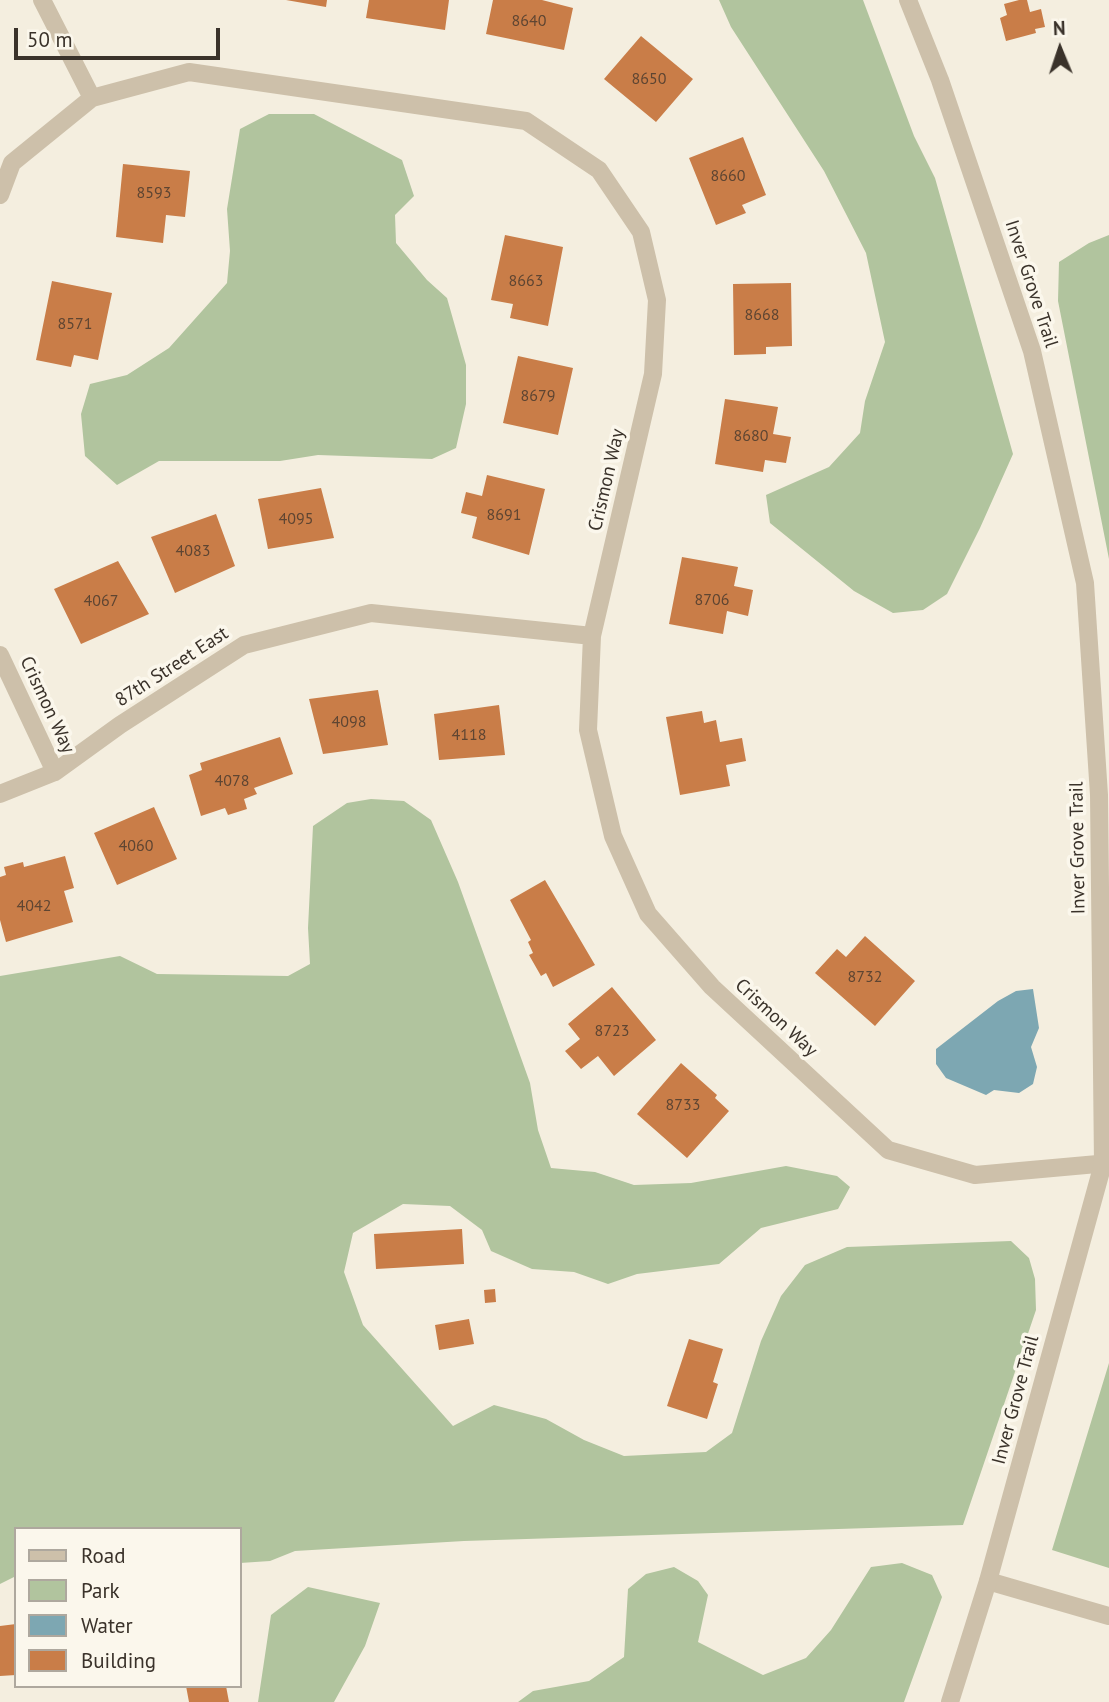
<!DOCTYPE html>
<style>
body{margin:0}
#map{position:relative;width:1109px;height:1702px;overflow:hidden;background:#f4eedf;font-family:"PT Sans",sans-serif}
canvas{display:block}
.legend{position:absolute;left:14px;top:1527px;width:228px;height:161px;box-sizing:border-box;background:#fbf7ec;border:2px solid #aea89e;margin:0;padding:9px 12px;list-style:none;font-size:21px;color:#3a322a}
.legend li{display:flex;align-items:center;gap:14px;height:35px}
.legend b{width:35px;border:2px solid #aea89e}
.north{position:absolute;left:1025px;top:14px;width:70px;height:70px;-webkit-text-stroke:5px #fbf7ec;paint-order:stroke;rotate:358deg;font-size:19px;font-weight:700;line-height:28px;text-align:center;color:#3a322a}
.north::after{content:'';display:block;margin:auto;width:24px;height:32px;background:#3a322a;clip-path:polygon(50% 0,100% 100%,50% 72%,0 100%)}
.scale{position:absolute;left:14px;top:28px;width:206px;height:32px;box-sizing:border-box;border:4px solid #3a322a;border-top:0;padding-left:9px;font-size:21px;line-height:24px;white-space:nowrap;color:#3a322a;-webkit-text-stroke:5px #fbf7ec;paint-order:stroke}
</style>
<div id="map">
<canvas width="1109" height="1702"></canvas>
<ul class="legend">
<li><b style="height:9px;background:#cdc0aa"></b>Road</li>
<li><b style="height:19px;background:#b1c49e"></b>Park</li>
<li><b style="height:19px;background:#7da7b2"></b>Water</li>
<li><b style="height:19px;background:#c97d48"></b>Building</li>
</ul>
<div class="north">N</div>
<div class="scale">50 m</div>
</div>
<script>
const context = document.querySelector('canvas').getContext('2d');
context.lineJoin = 'round';
function paint(path, color) { context.fillStyle = color; context.fill(path, 'evenodd'); }
const poly = rows => new Path2D(rows.map(r => 'M' + r).join(''));
function strokePath(path, color, width, dash) { context.strokeStyle = color; context.lineWidth = width; context.lineCap = dash ? 'butt' : 'round'; context.setLineDash(dash || []); context.stroke(path); }
function write(font, color, halo, rows, align = 'center') {
  context.font = font + ' "PT Sans",sans-serif'; context.lineWidth = 7; context.setLineDash([]); context.textBaseline = 'middle'; context.strokeStyle = halo; context.fillStyle = color; for (const [text, x, y, turn = 0] of rows) {
    context.save(); context.translate(x, y); context.rotate((+turn || 0) * Math.PI / 180); context.textAlign = isNaN(turn) ? turn : align; if (halo) context.strokeText(text, 0, 0); context.fillText(text, 0, 0); context.restore();
  }
}
paint(poly([
 [719,0,863,0,914,136,935,178,1013,454,980,528,947,594,923,610,893,613,854,591,770,523,766,495,829,467,860,433,865,401,885,342,866,253,824,171,731,27],
 [269,114,314,114,402,160,414,196,395,215,396,243,427,280,447,298,466,365,466,404,456,448,432,459,318,455,280,461,159,461,117,485,85,456,81,414,90,384,127,375,169,348,227,283,230,251,227,209,240,129],
 [1109,235,1109,559,1058,301,1059,262,1089,243],
 [371,799,404,801,431,820,458,882,530,1083,538,1130,551,1168,595,1172,634,1185,691,1183,786,1166,837,1176,850,1187,838,1209,761,1228,719,1264,637,1274,608,1284,574,1272,532,1269,491,1251,482,1230,450,1206,403,1204,353,1233,344,1272,363,1325,453,1426,494,1405,546,1419,584,1440,624,1456,706,1452,732,1433,761,1341,781,1296,805,1265,847,1247,1011,1241,1029,1258,1035,1279,1036,1310,963,1525,464,1541,295,1551,270,1561,240,1563,240,1529,16,1529,16,1576,0,1584,0,976,120,956,157,974,288,976,310,964,308,928,313,826,347,803],
 [1109,1363,1109,1568,1052,1550],
 [902,1563,932,1575,942,1597,904,1702,518,1702,533,1691,589,1681,624,1657,628,1589,646,1574,674,1567,698,1581,708,1595,698,1642,763,1675,806,1658,831,1630,871,1567],
 [308,1587,380,1603,365,1646,334,1702,258,1702,271,1615]
]), '#b1c49e');
paint(poly([
 [1033,989,1039,1028,1031,1047,1037,1067,1033,1084,1019,1093,994,1090,986,1095,946,1078,936,1064,936,1049,998,1001,1016,991]
]), '#7da7b2');
paint(poly([
 [286,0,327,0,326,7],
 [369,0,449,0,445,30,366,18],
 [493,0,542,0,573,8,564,50,486,34],
 [1019,0,1027,0,1030,12,1041,9,1045,27,1035,29,1036,33,1006,41,1000,18,1007,15,1004,4],
 [641,36,693,79,656,122,604,79],
 [743,137,766,195,742,205,746,213,716,225,689,158],
 [123,164,190,171,185,217,166,215,163,243,116,237],
 [505,235,563,247,548,326,510,318,513,304,491,300],
 [52,281,112,293,98,360,74,355,71,367,36,360],
 [791,283,792,346,766,347,766,354,734,355,733,284],
 [518,356,573,368,558,435,503,423],
 [725,399,778,407,773,434,791,437,786,463,765,460,763,472,715,464],
 [487,475,545,489,529,555,472,538,477,517,461,513,466,492,482,496],
 [321,488,334,538,268,549,258,499],
 [216,514,235,566,175,593,151,537],
 [682,557,738,567,734,586,753,590,748,616,727,611,723,634,669,624],
 [118,561,149,614,81,644,54,589],
 [378,690,388,745,323,754,309,699],
 [499,705,505,755,439,760,434,714],
 [702,711,704,723,716,720,720,742,742,738,746,761,726,765,730,786,680,795,666,717],
 [280,737,293,774,254,788,257,794,244,799,247,809,228,815,225,808,201,816,189,775,202,770,200,763],
 [154,807,177,859,117,885,94,833],
 [65,856,74,888,64,891,73,922,6,942,0,920,0,877,6,875,4,867,23,862,24,867],
 [545,880,595,965,553,987,546,973,541,976,529,955,533,953,528,942,531,940,510,900],
 [865,936,915,981,875,1026,815,973,837,949,846,957],
 [612,987,656,1040,614,1076,598,1056,581,1069,565,1051,580,1039,568,1024],
 [681,1063,717,1095,715,1098,729,1111,687,1158,637,1114],
 [462,1229,464,1264,376,1269,374,1234],
 [495,1289,496,1302,485,1303,484,1290],
 [469,1319,474,1344,439,1350,435,1325],
 [689,1339,723,1349,713,1382,718,1384,707,1419,667,1406],
 [16,1624,16,1675,0,1676,0,1626],
 [186,1686,226,1686,229,1702,189,1702]
]), '#c97d48');
strokePath(poly([
 [42,0,92,98],
 [0,195,12,163,92,98,189,72,526,121,599,170,641,232,657,300,653,374,592,636,588,730,613,836,648,914,712,987,888,1150,975,1175,1109,1163],
 [0,655,55,772],
 [0,794,55,772,120,725,244,645,371,613,592,636],
 [988,1581,1109,1616]
]), '#cdc0aa', 18);
strokePath(poly([
 [908,0,940,80,1032,351,1085,583,1099,795,1103,1164,988,1581,950,1702]
]), '#cdc0aa', 18);
write('16px', '#5e4532', null, [
 ["8640",529,21],
 ["8650",649,79],
 ["8660",728,176],
 ["8593",154,193],
 ["8663",526,281],
 ["8668",762,315],
 ["8571",75,324],
 ["8679",538,396],
 ["8680",751,436],
 ["8691",504,515],
 ["4095",296,519],
 ["4083",193,551],
 ["8706",712,600],
 ["4067",101,601],
 ["4098",349,722],
 ["4118",469,735],
 ["4078",232,781],
 ["4060",136,846],
 ["4042",34,906],
 ["8732",865,977],
 ["8723",612,1031],
 ["8733",683,1105]
]);
write('19px', '#3a322a', '#fbf7ec', [
 ["Inver Grove Trail",1031,284,72],
 ["Crismon Way",607,480,-77],
 ["87th Street East",172,667,-33],
 ["Crismon Way",47,705,65],
 ["Inver Grove Trail",1078,848,-91],
 ["Crismon Way",776,1018,43],
 ["Inver Grove Trail",1016,1400,-75]
]);
</script>
